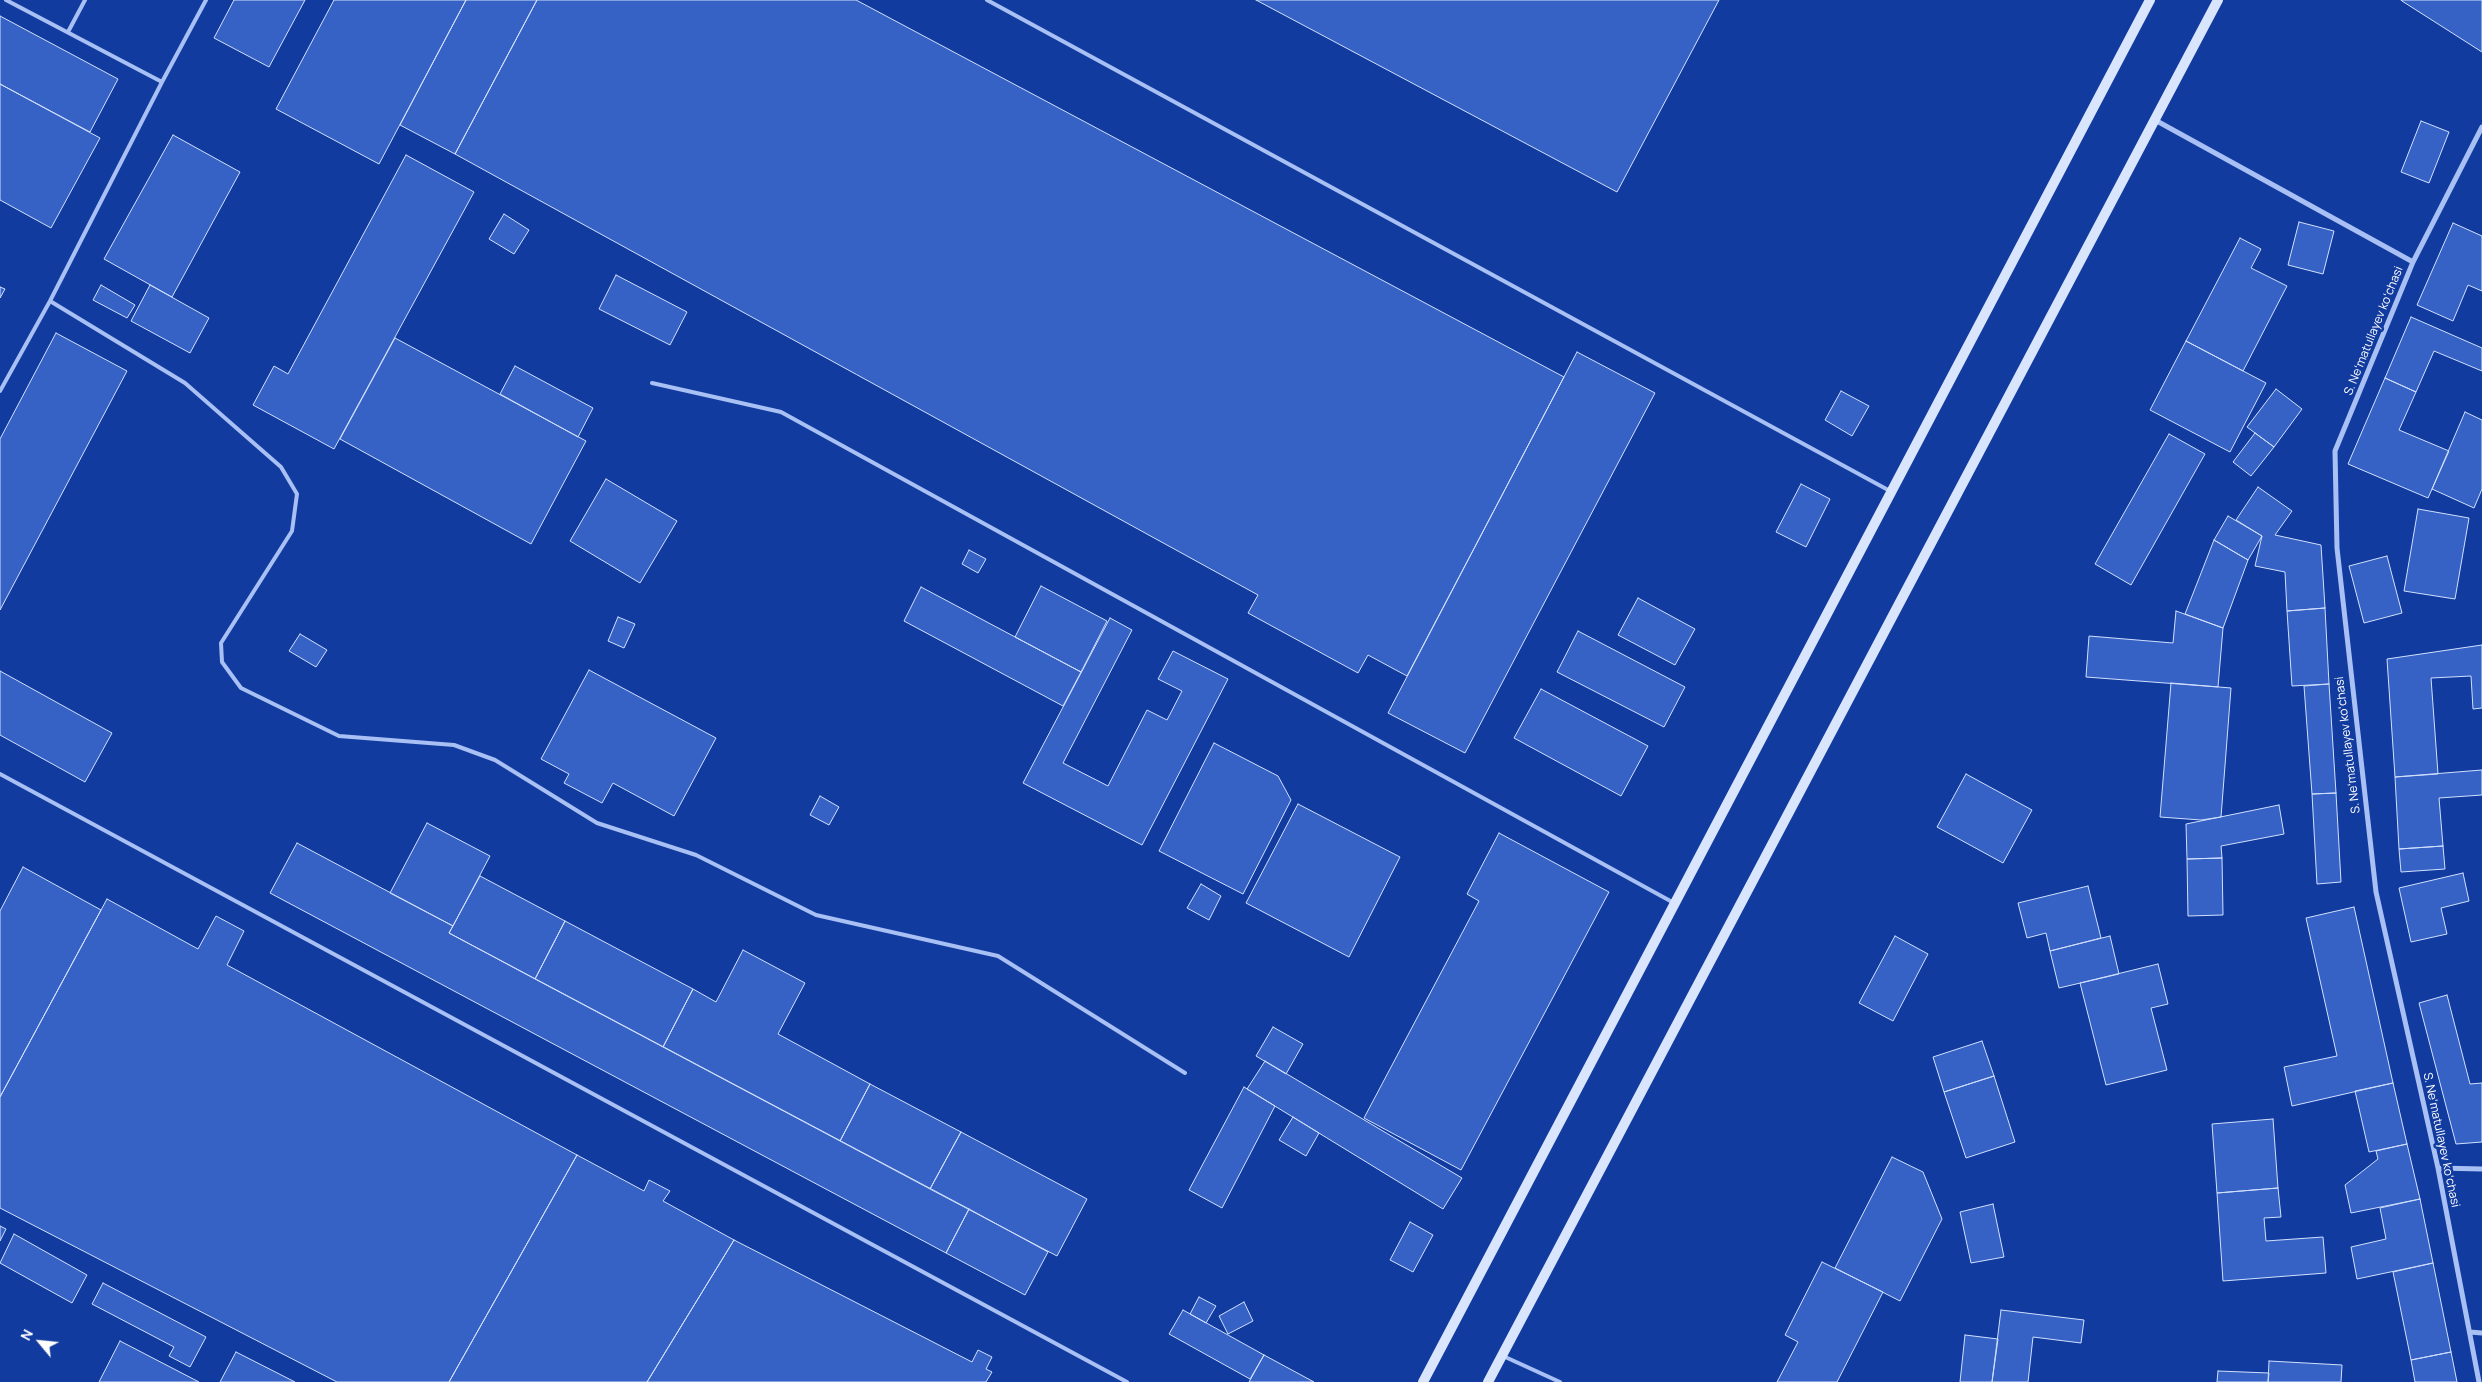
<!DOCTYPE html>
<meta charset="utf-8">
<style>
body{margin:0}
#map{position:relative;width:2482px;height:1382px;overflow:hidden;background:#113b9f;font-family:Manrope,sans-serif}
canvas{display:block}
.north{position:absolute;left:15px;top:1317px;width:50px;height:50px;-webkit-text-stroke:4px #113b9f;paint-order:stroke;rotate:298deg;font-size:14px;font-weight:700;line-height:20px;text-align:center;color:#fff}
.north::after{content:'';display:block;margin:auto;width:18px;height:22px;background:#fff;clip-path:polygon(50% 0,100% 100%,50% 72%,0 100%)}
</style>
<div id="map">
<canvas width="2482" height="1382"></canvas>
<div class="north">N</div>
</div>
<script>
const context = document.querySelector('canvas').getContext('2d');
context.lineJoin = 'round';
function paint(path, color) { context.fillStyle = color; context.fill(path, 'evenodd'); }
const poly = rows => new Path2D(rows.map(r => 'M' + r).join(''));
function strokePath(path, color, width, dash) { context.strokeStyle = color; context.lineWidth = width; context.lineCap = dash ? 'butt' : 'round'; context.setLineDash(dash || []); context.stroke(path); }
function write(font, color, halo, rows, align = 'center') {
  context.font = font + ' Manrope,sans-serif'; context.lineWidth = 5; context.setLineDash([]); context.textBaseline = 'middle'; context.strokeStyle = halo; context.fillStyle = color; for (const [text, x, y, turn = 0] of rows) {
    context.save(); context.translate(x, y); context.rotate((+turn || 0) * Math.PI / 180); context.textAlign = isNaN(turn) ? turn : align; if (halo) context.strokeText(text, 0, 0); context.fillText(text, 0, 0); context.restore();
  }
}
const building = poly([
 [234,0,305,0,269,67,214,38,234,0],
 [334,0,466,0,379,164,276,109,334,0],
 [466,0,537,0,455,154,400,125,466,0],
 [537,0,856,0,1564,377,1407,676,1368,655,1358,673,1248,613,1258,595,455,154,537,0],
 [1256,0,1719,0,1617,192,1256,0],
 [2401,0,2482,0,2482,52,2402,1,2401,0],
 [0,16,118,79,90,132,0,84,0,16],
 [0,84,100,138,51,228,0,200,0,84],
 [2421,121,2449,132,2429,183,2401,172,2421,121],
 [173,135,240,172,172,297,104,259,173,135],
 [406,155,474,192,334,449,253,405,274,366,288,374,406,155],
 [504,214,529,230,514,254,489,239,504,214],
 [2299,222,2334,231,2323,274,2288,265,2299,222],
 [2453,223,2482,236,2482,291,2468,285,2453,321,2417,305,2453,223],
 [2240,238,2261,249,2251,268,2287,286,2243,371,2186,341,2240,238],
 [616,275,687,312,670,345,599,309,616,275],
 [101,285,135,305,127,318,93,300,101,285],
 [150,285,209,318,190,353,131,321,150,285],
 [0,287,5,289,0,298,0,287],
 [2411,317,2482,348,2482,371,2434,351,2416,392,2385,378,2411,317],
 [56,333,127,371,0,610,0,439,56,333],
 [395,338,586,441,531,544,340,439,395,338],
 [2186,341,2266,383,2230,452,2150,410,2186,341],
 [1577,352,1655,393,1465,753,1388,713,1577,352],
 [515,366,593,408,578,437,500,394,515,366],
 [2385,378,2416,392,2399,430,2449,451,2428,498,2348,464,2385,378],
 [2276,389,2302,409,2274,447,2247,427,2276,389],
 [1841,391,1869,406,1852,436,1825,420,1841,391],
 [2465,412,2482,420,2482,489,2474,508,2432,489,2465,412],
 [2255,433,2274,447,2251,476,2233,462,2255,433],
 [2169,434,2205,454,2131,585,2095,564,2169,434],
 [606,479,677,521,640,583,570,541,606,479],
 [1801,484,1830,499,1806,547,1776,532,1801,484],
 [2258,487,2292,511,2275,535,2321,545,2325,608,2287,611,2285,572,2255,566,2262,536,2236,520,2258,487],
 [2418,509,2469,518,2455,599,2404,591,2418,509],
 [2228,516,2262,536,2248,560,2214,540,2228,516],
 [2214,540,2248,560,2223,628,2185,614,2214,540],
 [969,550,986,559,978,573,962,564,969,550],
 [2387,556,2402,613,2364,623,2349,566,2387,556],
 [1041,586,1107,621,1081,672,1015,637,1041,586],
 [921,587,1081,672,1063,706,904,621,921,587],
 [1638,598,1695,629,1675,665,1618,635,1638,598],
 [2325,608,2329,684,2292,686,2287,611,2325,608],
 [2176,611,2223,628,2218,687,2086,677,2089,636,2173,643,2176,611],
 [618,617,635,624,624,648,608,641,618,617],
 [1110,618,1132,630,1063,763,1108,786,1147,710,1167,720,1182,691,1158,679,1173,651,1228,679,1142,845,1023,783,1110,618],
 [1578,631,1685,687,1664,727,1557,672,1578,631],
 [300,634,327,650,316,667,289,651,300,634],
 [2482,645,2482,708,2473,709,2471,676,2431,678,2438,774,2395,777,2387,659,2482,645],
 [589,670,716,738,674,816,613,783,602,803,564,783,569,774,541,759,589,670],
 [0,671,112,733,85,782,0,735,0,671],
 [2171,683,2231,688,2221,817,2201,820,2160,817,2171,683],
 [2329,684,2336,793,2312,794,2304,686,2329,684],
 [1541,689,1648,746,1621,796,1514,738,1541,689],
 [1214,743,1278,776,1291,800,1243,894,1159,851,1214,743],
 [2482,770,2482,795,2439,798,2443,846,2399,849,2395,777,2482,770],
 [1966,774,2032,810,2003,863,1937,827,1966,774],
 [2336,793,2341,882,2317,884,2312,794,2336,793],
 [820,796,839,807,829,825,810,815,820,796],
 [1298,804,1400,857,1349,957,1246,903,1298,804],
 [2279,805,2284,834,2221,846,2222,858,2187,859,2186,824,2279,805],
 [427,823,490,856,453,926,390,893,427,823],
 [1499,833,1609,892,1461,1170,1364,1118,1479,901,1467,894,1499,833],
 [297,843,453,926,449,933,969,1209,946,1253,270,893,297,843],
 [2443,846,2445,869,2401,872,2399,849,2443,846],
 [2222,858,2223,915,2188,916,2187,859,2222,858],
 [23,867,101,910,0,1097,0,911,23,867],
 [2463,873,2469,901,2441,908,2447,934,2411,942,2399,888,2463,873],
 [480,876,565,921,535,979,449,933,480,876],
 [1201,884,1221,896,1209,920,1187,908,1201,884],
 [2088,886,2101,938,2050,951,2046,933,2027,938,2018,903,2088,886],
 [107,899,198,949,216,916,244,931,227,965,577,1155,449,1382,337,1382,0,1208,0,1097,107,899],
 [2354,907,2393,1083,2292,1106,2284,1067,2337,1056,2306,918,2354,907],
 [565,921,693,989,663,1047,535,979,565,921],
 [1895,936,1928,954,1893,1021,1859,1003,1895,936],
 [2110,936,2119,974,2059,988,2050,951,2110,936],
 [743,950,805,983,778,1034,870,1084,840,1141,663,1047,693,989,716,1002,743,950],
 [2158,964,2168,1004,2151,1008,2167,1070,2106,1085,2080,983,2158,964],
 [2447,995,2470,1084,2482,1083,2482,1142,2456,1144,2419,1003,2447,995],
 [1273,1027,1303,1044,1286,1074,1256,1056,1273,1027],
 [1982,1041,1994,1076,1944,1092,1933,1057,1982,1041],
 [1265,1061,1462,1178,1443,1209,1247,1089,1265,1061],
 [1994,1076,2015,1142,1966,1158,1944,1092,1994,1076],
 [2393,1083,2407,1144,2369,1152,2355,1091,2393,1083],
 [870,1084,961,1132,930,1189,840,1141,870,1084],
 [1244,1087,1275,1106,1222,1208,1189,1190,1244,1087],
 [1293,1117,1319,1133,1306,1156,1279,1140,1293,1117],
 [2273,1119,2278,1188,2217,1193,2212,1124,2273,1119],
 [961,1132,1087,1199,1057,1256,930,1189,961,1132],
 [2407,1144,2420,1199,2351,1213,2345,1185,2378,1159,2376,1151,2407,1144],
 [577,1155,644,1191,649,1180,670,1191,663,1201,734,1240,647,1382,449,1382,577,1155],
 [1892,1157,1923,1172,1942,1219,1900,1301,1835,1268,1892,1157],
 [2278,1188,2281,1217,2264,1218,2266,1241,2323,1237,2326,1273,2223,1281,2217,1193,2278,1188],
 [2420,1199,2433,1263,2357,1279,2351,1247,2386,1239,2380,1208,2420,1199],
 [1993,1204,2004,1257,1971,1263,1960,1212,1993,1204],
 [969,1209,1048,1252,1025,1295,946,1253,969,1209],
 [1410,1222,1433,1235,1413,1272,1390,1260,1410,1222],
 [0,1226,6,1229,0,1241,0,1226],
 [14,1234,87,1275,72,1303,0,1263,14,1234],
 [734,1240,972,1362,978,1350,992,1357,986,1369,992,1372,986,1382,647,1382,734,1240],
 [1822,1262,1883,1292,1837,1382,1777,1382,1798,1342,1785,1335,1822,1262],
 [2433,1263,2451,1352,2411,1360,2393,1272,2433,1263],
 [103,1283,206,1337,190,1367,169,1356,174,1347,92,1304,103,1283],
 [1199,1297,1216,1306,1206,1323,1190,1314,1199,1297],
 [1244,1302,1253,1321,1228,1334,1219,1316,1244,1302],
 [1183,1310,1264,1355,1250,1379,1169,1334,1183,1310],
 [2001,1310,2084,1320,2081,1343,2033,1337,2028,1382,1992,1382,2001,1310],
 [1965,1335,1998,1339,1992,1382,1960,1382,1965,1335],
 [120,1341,199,1382,99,1382,120,1341],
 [236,1352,295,1382,220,1382,236,1352],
 [2451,1352,2457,1382,2415,1382,2411,1360,2451,1352],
 [1264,1355,1314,1382,1249,1382,1264,1355],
 [2269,1361,2342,1365,2341,1382,2268,1382,2269,1361],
 [2218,1371,2269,1373,2268,1382,2217,1382,2218,1371]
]);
paint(building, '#3562c4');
strokePath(building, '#d2e0fe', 1);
strokePath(poly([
 [6,0,162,82,206,0],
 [987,0,1890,491],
 [68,32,85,0],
 [50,301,185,383,281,467,297,494,292,531,221,643,222,662,241,688,339,736,454,745,495,760,597,823,696,855,816,915,998,956,1185,1073],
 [652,383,781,412,1674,903],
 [0,391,50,301,162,82],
 [0,774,1127,1382],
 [1503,1356,1560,1382]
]), '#a9c0f5', 4);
strokePath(poly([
 [2155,120,2413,262],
 [2438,1168,2482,1169],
 [2470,1332,2482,1333],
 [2479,1382,2438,1168,2376,892,2337,548,2335,451,2413,262,2482,127]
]), '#a9c0f5', 5);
strokePath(poly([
 [1423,1382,2150,0],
 [1488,1382,2218,0]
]), '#d9e4fd', 10);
write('12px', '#fff', '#113b9f', [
 ["S. Neʻmatullayev koʻchasi",2374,331,-68],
 ["S. Neʻmatullayev koʻchasi",2348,745,-97],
 ["S. Neʻmatullayev koʻchasi",2441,1140,78]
]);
</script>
